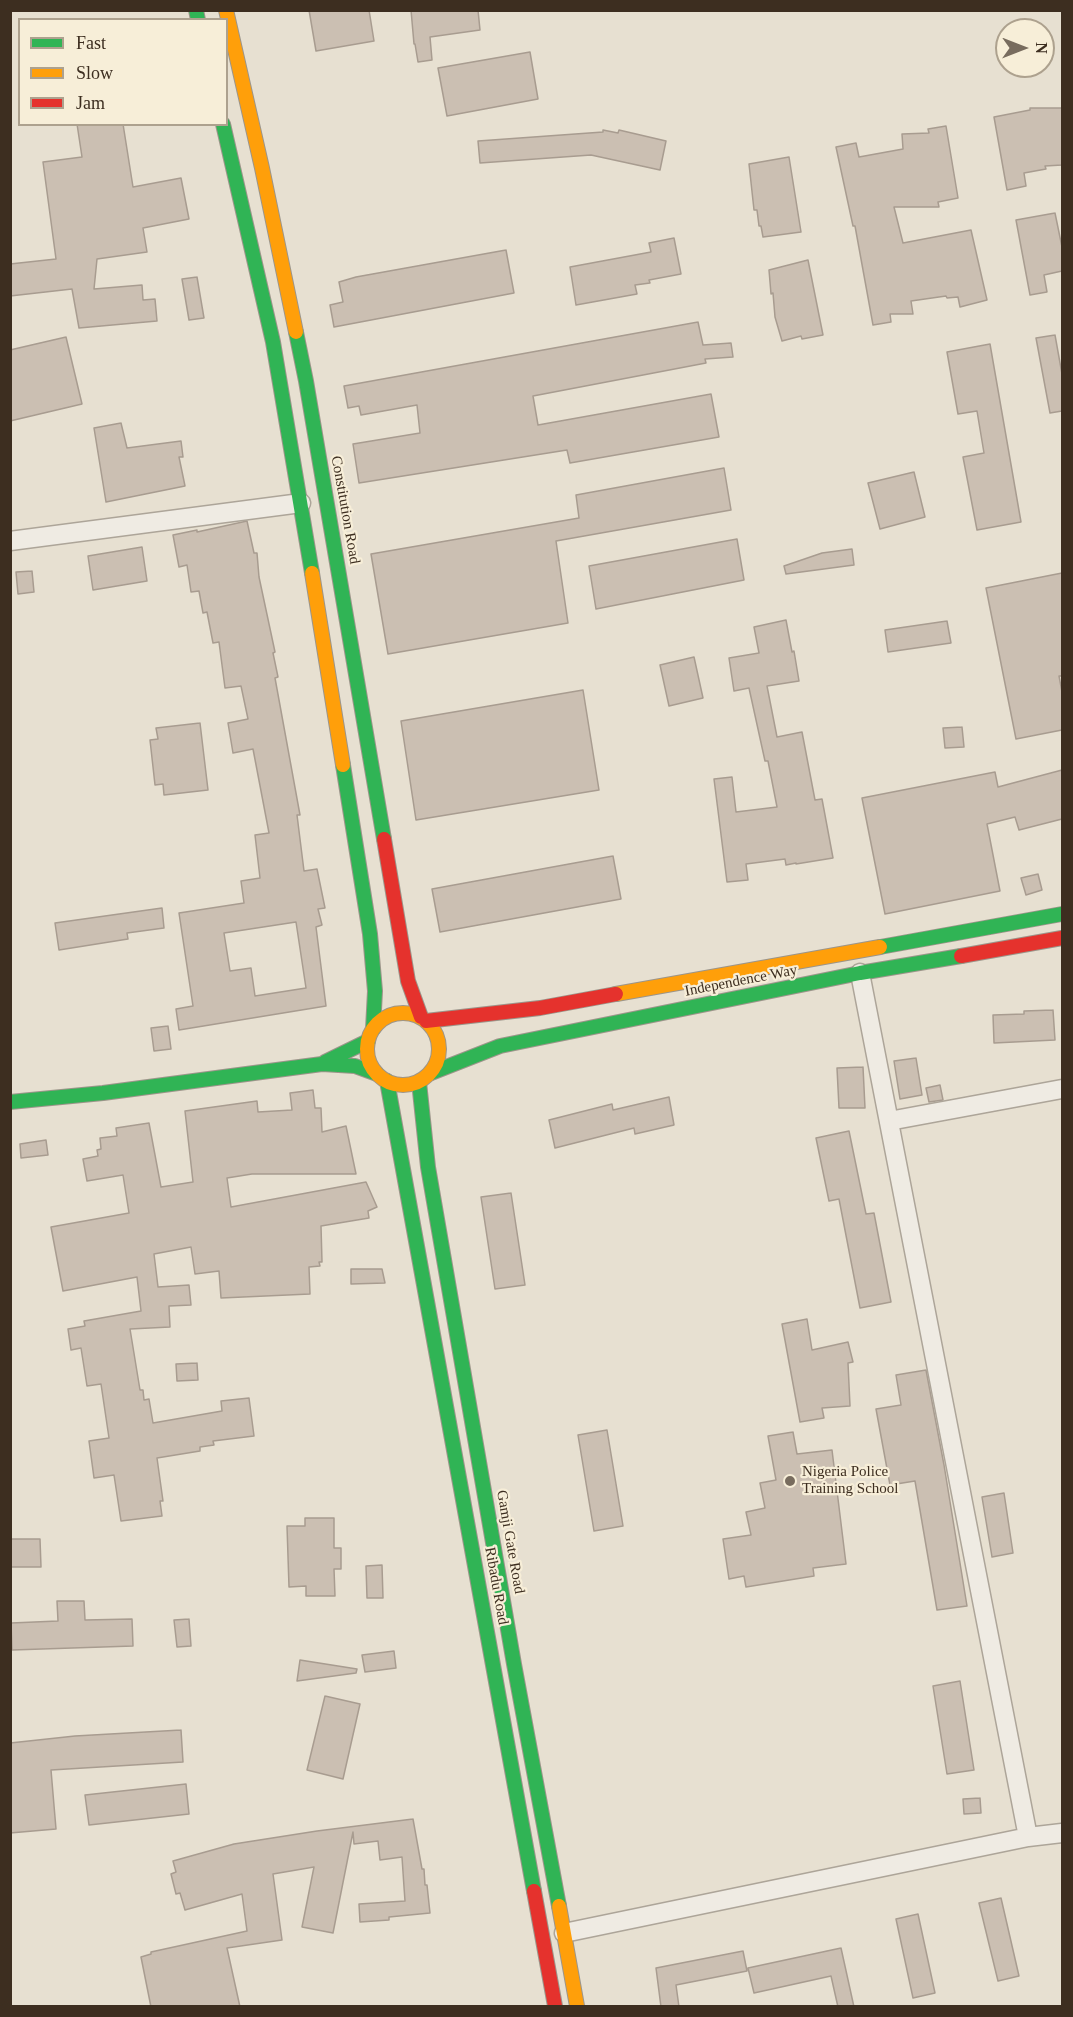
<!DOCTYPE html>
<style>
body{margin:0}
#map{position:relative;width:1073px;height:2017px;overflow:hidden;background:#e7e0d1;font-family:Georgia,serif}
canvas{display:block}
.frame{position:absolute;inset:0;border:12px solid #3d2e20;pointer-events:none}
.legend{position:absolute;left:18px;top:18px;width:210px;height:108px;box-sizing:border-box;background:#f7eed8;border:2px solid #ada18e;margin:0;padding:8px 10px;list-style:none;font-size:18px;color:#3d2e20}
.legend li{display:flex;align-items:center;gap:12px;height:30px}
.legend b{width:30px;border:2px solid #ada18e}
.north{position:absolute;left:995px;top:18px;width:60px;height:60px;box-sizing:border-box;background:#f7eed8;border:2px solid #ada18e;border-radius:50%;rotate:90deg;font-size:16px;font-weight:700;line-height:24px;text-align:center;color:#3d2e20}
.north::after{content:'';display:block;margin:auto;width:21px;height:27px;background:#786c5e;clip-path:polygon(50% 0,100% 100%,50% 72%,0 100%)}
</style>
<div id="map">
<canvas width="1073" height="2017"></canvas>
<div class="frame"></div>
<ul class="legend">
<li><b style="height:8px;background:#30b455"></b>Fast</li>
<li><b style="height:8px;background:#ff9f0a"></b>Slow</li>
<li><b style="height:8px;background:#e5322d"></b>Jam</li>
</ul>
<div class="north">N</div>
</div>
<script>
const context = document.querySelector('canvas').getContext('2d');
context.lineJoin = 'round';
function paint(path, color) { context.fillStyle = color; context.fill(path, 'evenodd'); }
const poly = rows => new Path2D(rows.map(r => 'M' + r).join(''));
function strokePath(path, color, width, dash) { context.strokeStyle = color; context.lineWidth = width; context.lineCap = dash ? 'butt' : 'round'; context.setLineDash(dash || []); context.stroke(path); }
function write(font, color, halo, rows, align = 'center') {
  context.font = font + ' Georgia,serif'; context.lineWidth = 4.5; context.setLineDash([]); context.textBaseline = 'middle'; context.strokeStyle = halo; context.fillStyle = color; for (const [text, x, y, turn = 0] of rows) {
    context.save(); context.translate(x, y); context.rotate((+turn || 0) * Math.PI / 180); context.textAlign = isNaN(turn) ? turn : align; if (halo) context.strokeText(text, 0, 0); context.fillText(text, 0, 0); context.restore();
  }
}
const building = poly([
 [309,10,369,10,374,41,316,51,309,10],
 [411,10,478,10,480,30,430,37,432,60,418,62,415,44,414,44,411,10],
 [530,52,538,99,447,116,438,68,530,52],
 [1030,108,1062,108,1062,165,1045,166,1046,169,1024,173,1026,186,1007,190,994,117,1030,110,1030,108],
 [77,124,123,124,133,187,181,178,189,219,143,228,147,252,97,259,94,289,142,285,143,300,155,299,157,321,79,328,72,289,10,296,10,264,56,259,43,162,82,157,77,124],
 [946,126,958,198,938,202,939,207,894,207,903,243,971,230,987,300,960,307,958,297,947,298,946,296,911,301,913,314,890,314,891,322,873,325,855,226,853,226,836,147,856,143,859,157,903,149,902,134,929,133,928,129,946,126],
 [603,130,618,133,619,130,666,141,660,170,591,155,480,163,478,141,603,132,603,130],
 [789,157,801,232,763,237,761,226,759,226,757,210,754,210,749,164,789,157],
 [1055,213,1062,247,1062,271,1044,275,1047,292,1030,295,1016,220,1055,213],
 [674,238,681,274,649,280,650,283,635,285,637,294,576,305,570,267,651,252,649,243,674,238],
 [506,250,514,293,334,327,330,305,343,302,339,282,356,277,506,250],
 [808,260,823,335,802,339,801,336,782,341,775,317,773,293,771,294,769,270,808,260],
 [197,277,204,318,189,320,182,279,197,277],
 [698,322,703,345,731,343,733,357,705,359,706,363,533,396,538,425,711,394,719,437,570,463,567,450,359,483,353,444,420,433,417,405,361,415,359,406,348,408,344,386,698,322],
 [1055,335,1062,374,1062,411,1050,413,1036,338,1055,335],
 [66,337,82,404,10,421,10,350,66,337],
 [990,344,1021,522,977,530,963,457,984,453,977,411,958,414,947,352,990,344],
 [121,423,127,448,181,441,183,457,179,457,185,486,106,502,94,428,121,423],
 [724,468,731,510,556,541,568,623,388,654,371,554,579,518,576,495,724,468],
 [914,472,925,517,880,529,868,483,914,472],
 [247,521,254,553,257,553,259,577,275,652,273,653,278,677,275,678,300,815,297,815,304,871,317,869,325,908,318,909,322,925,316,927,326,1006,179,1030,176,1009,193,1006,179,913,244,903,241,881,260,878,255,835,269,833,253,749,233,753,228,723,248,719,241,686,225,688,219,642,213,643,207,612,203,613,199,591,191,592,187,565,179,567,173,535,197,530,197,532,247,521],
 [296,922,306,988,255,996,251,968,230,971,224,933,296,922],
 [737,539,744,580,596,609,589,566,737,539],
 [142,547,147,581,93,590,88,556,142,547],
 [852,549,854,565,786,574,784,566,822,553,852,549],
 [32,571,34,592,18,594,16,572,32,571],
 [1062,573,1062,676,1059,676,1062,692,1062,730,1016,739,986,588,1062,573],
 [786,620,792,652,794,651,799,681,767,686,777,737,802,732,815,800,822,799,833,858,796,864,796,863,786,865,785,859,746,864,748,880,727,882,714,779,732,777,736,812,777,807,768,761,765,761,749,688,734,691,729,658,759,653,754,627,786,620],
 [947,621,951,643,888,652,885,630,947,621],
 [694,657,703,698,669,706,660,665,694,657],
 [583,690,599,790,416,820,401,721,583,690],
 [200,723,208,790,164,795,163,784,155,785,150,740,158,739,156,728,200,723],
 [962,727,964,747,945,748,943,728,962,727],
 [1062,770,1062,819,1019,830,1015,817,987,824,1000,891,885,914,862,798,995,772,998,787,1062,770],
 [613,856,621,899,440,932,432,889,613,856],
 [1038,874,1042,890,1026,895,1021,878,1038,874],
 [162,908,164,928,127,933,128,939,59,950,55,923,162,908],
 [1053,1010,1055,1040,994,1043,993,1015,1024,1014,1024,1011,1053,1010],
 [168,1026,171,1049,154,1051,151,1028,168,1026],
 [916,1058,922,1095,900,1099,894,1061,916,1058],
 [863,1067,865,1108,839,1108,837,1068,863,1067],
 [940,1085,943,1100,929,1102,926,1088,940,1085],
 [313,1090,315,1108,321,1108,322,1132,346,1126,356,1174,252,1174,227,1178,231,1207,366,1182,377,1207,368,1211,369,1218,321,1226,322,1262,319,1262,320,1266,309,1267,310,1294,221,1298,219,1271,195,1274,191,1247,154,1254,158,1287,189,1285,191,1305,169,1306,170,1327,130,1329,140,1390,143,1390,144,1400,149,1399,153,1423,222,1411,221,1401,249,1398,254,1436,213,1441,214,1445,200,1447,200,1451,157,1458,163,1501,160,1501,162,1516,121,1521,114,1475,94,1478,89,1441,109,1438,101,1384,87,1386,81,1348,71,1350,68,1329,85,1326,84,1321,141,1311,137,1277,63,1291,51,1227,129,1213,123,1175,87,1181,83,1159,98,1156,97,1150,101,1149,100,1138,117,1136,116,1128,149,1123,161,1187,193,1182,185,1111,257,1101,258,1112,292,1110,290,1093,313,1090],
 [669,1097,674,1125,635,1134,634,1128,555,1148,549,1120,612,1104,613,1110,669,1097],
 [849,1131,866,1214,874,1213,891,1302,860,1308,839,1199,829,1201,816,1138,849,1131],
 [46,1140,48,1155,21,1158,20,1144,46,1140],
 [511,1193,525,1285,495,1289,481,1197,511,1193],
 [351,1269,382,1269,385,1283,351,1284,351,1269],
 [807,1319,812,1350,848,1342,853,1362,848,1363,850,1406,822,1408,824,1418,800,1422,782,1324,807,1319],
 [197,1363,198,1380,177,1381,176,1364,197,1363],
 [926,1370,944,1465,967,1606,937,1610,915,1481,890,1485,876,1409,901,1405,896,1375,926,1370],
 [607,1430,623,1526,594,1531,578,1435,607,1430],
 [793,1432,797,1454,832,1450,846,1564,813,1568,814,1576,746,1587,744,1576,729,1579,723,1539,751,1535,746,1512,765,1508,760,1483,776,1480,768,1436,793,1432],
 [1004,1493,1013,1553,992,1557,982,1497,1004,1493],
 [305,1518,334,1518,334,1548,341,1548,341,1569,334,1569,335,1596,306,1596,306,1586,289,1587,287,1526,305,1526,305,1518],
 [10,1539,40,1539,41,1567,10,1567,10,1539],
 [382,1565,383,1598,367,1598,366,1566,382,1565],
 [57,1601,84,1601,85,1620,132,1619,133,1646,12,1650,11,1623,58,1621,57,1601],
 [189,1619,191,1646,177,1647,174,1620,189,1619],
 [394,1651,396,1668,365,1672,362,1655,394,1651],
 [300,1660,357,1669,356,1673,297,1681,300,1660],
 [960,1681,974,1770,947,1774,933,1686,960,1681],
 [325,1696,360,1704,343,1779,307,1770,325,1696],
 [181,1730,183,1762,51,1770,56,1829,10,1833,10,1743,75,1736,181,1730],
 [186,1784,189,1814,89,1825,85,1795,186,1784],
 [980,1798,981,1813,964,1814,963,1799,980,1798],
 [413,1819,422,1869,424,1869,425,1885,427,1885,430,1913,389,1917,389,1920,360,1922,359,1904,405,1901,404,1887,402,1857,380,1860,378,1841,354,1844,353,1832,333,1933,302,1927,314,1867,273,1874,282,1940,227,1948,240,2007,151,2007,141,1957,151,1954,151,1952,247,1931,242,1894,185,1910,180,1893,176,1894,171,1874,176,1872,173,1861,234,1844,317,1831,413,1819],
 [1001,1898,1019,1976,998,1981,979,1903,1001,1898],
 [918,1914,935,1993,913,1998,896,1919,918,1914],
 [841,1948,854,2007,838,2007,831,1976,754,1993,748,1968,841,1948],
 [743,1951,747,1971,676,1985,679,2007,661,2007,656,1968,743,1951]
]);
paint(building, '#cbbfb2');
strokePath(building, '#a89c90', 1.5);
const street = poly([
 [10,541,301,503],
 [860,973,1028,1837],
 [889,1121,1062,1089],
 [564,1933,1028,1837,1062,1833]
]);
const fast = poly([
 [196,10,198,20],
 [223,124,273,342,312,573],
 [296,332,306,381,384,839],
 [343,765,370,934,375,991,373,1029],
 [880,947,1062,914],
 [325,1062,368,1041],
 [431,1073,500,1046,860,973,961,956],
 [387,1081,534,1891],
 [419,1082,428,1167,514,1664,559,1906],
 [10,1102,103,1093,322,1064,355,1066,377,1074]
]);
const slow = poly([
 [226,10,262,168,296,332],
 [312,573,343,765],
 [616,994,880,947],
 '367 1049a36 36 0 1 1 72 0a36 36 0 1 1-72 0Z',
 [559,1906,577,2006]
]);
const jam = poly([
 [384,839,408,981,421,1017],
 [961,956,1062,938],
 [426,1021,540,1008,616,994],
 [534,1891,555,2006]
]);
strokePath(street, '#ada599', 21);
strokePath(fast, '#9c958a', 16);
strokePath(slow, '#9c958a', 16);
strokePath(jam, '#9c958a', 16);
strokePath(street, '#efebe3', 18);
strokePath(fast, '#30b455', 14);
strokePath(slow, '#ff9f0a', 14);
strokePath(jam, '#e5322d', 14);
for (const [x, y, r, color] of [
 [790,1481,6,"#786c5e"]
]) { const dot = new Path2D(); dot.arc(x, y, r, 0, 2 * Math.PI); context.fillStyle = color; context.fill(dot); strokePath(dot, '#f7eed8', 2); }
write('15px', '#3d2e20', '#f7eed8', [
 ["Constitution Road",345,510,80],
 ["Independence Way",741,981,-11],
 ["Gamji Gate Road",510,1542,80],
 ["Ribadu Road",496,1586,80]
]);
write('15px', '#3d2e20', '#f7eed8', [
 ["Nigeria Police",802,1472],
 ["Training School",802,1489]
], 'left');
</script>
